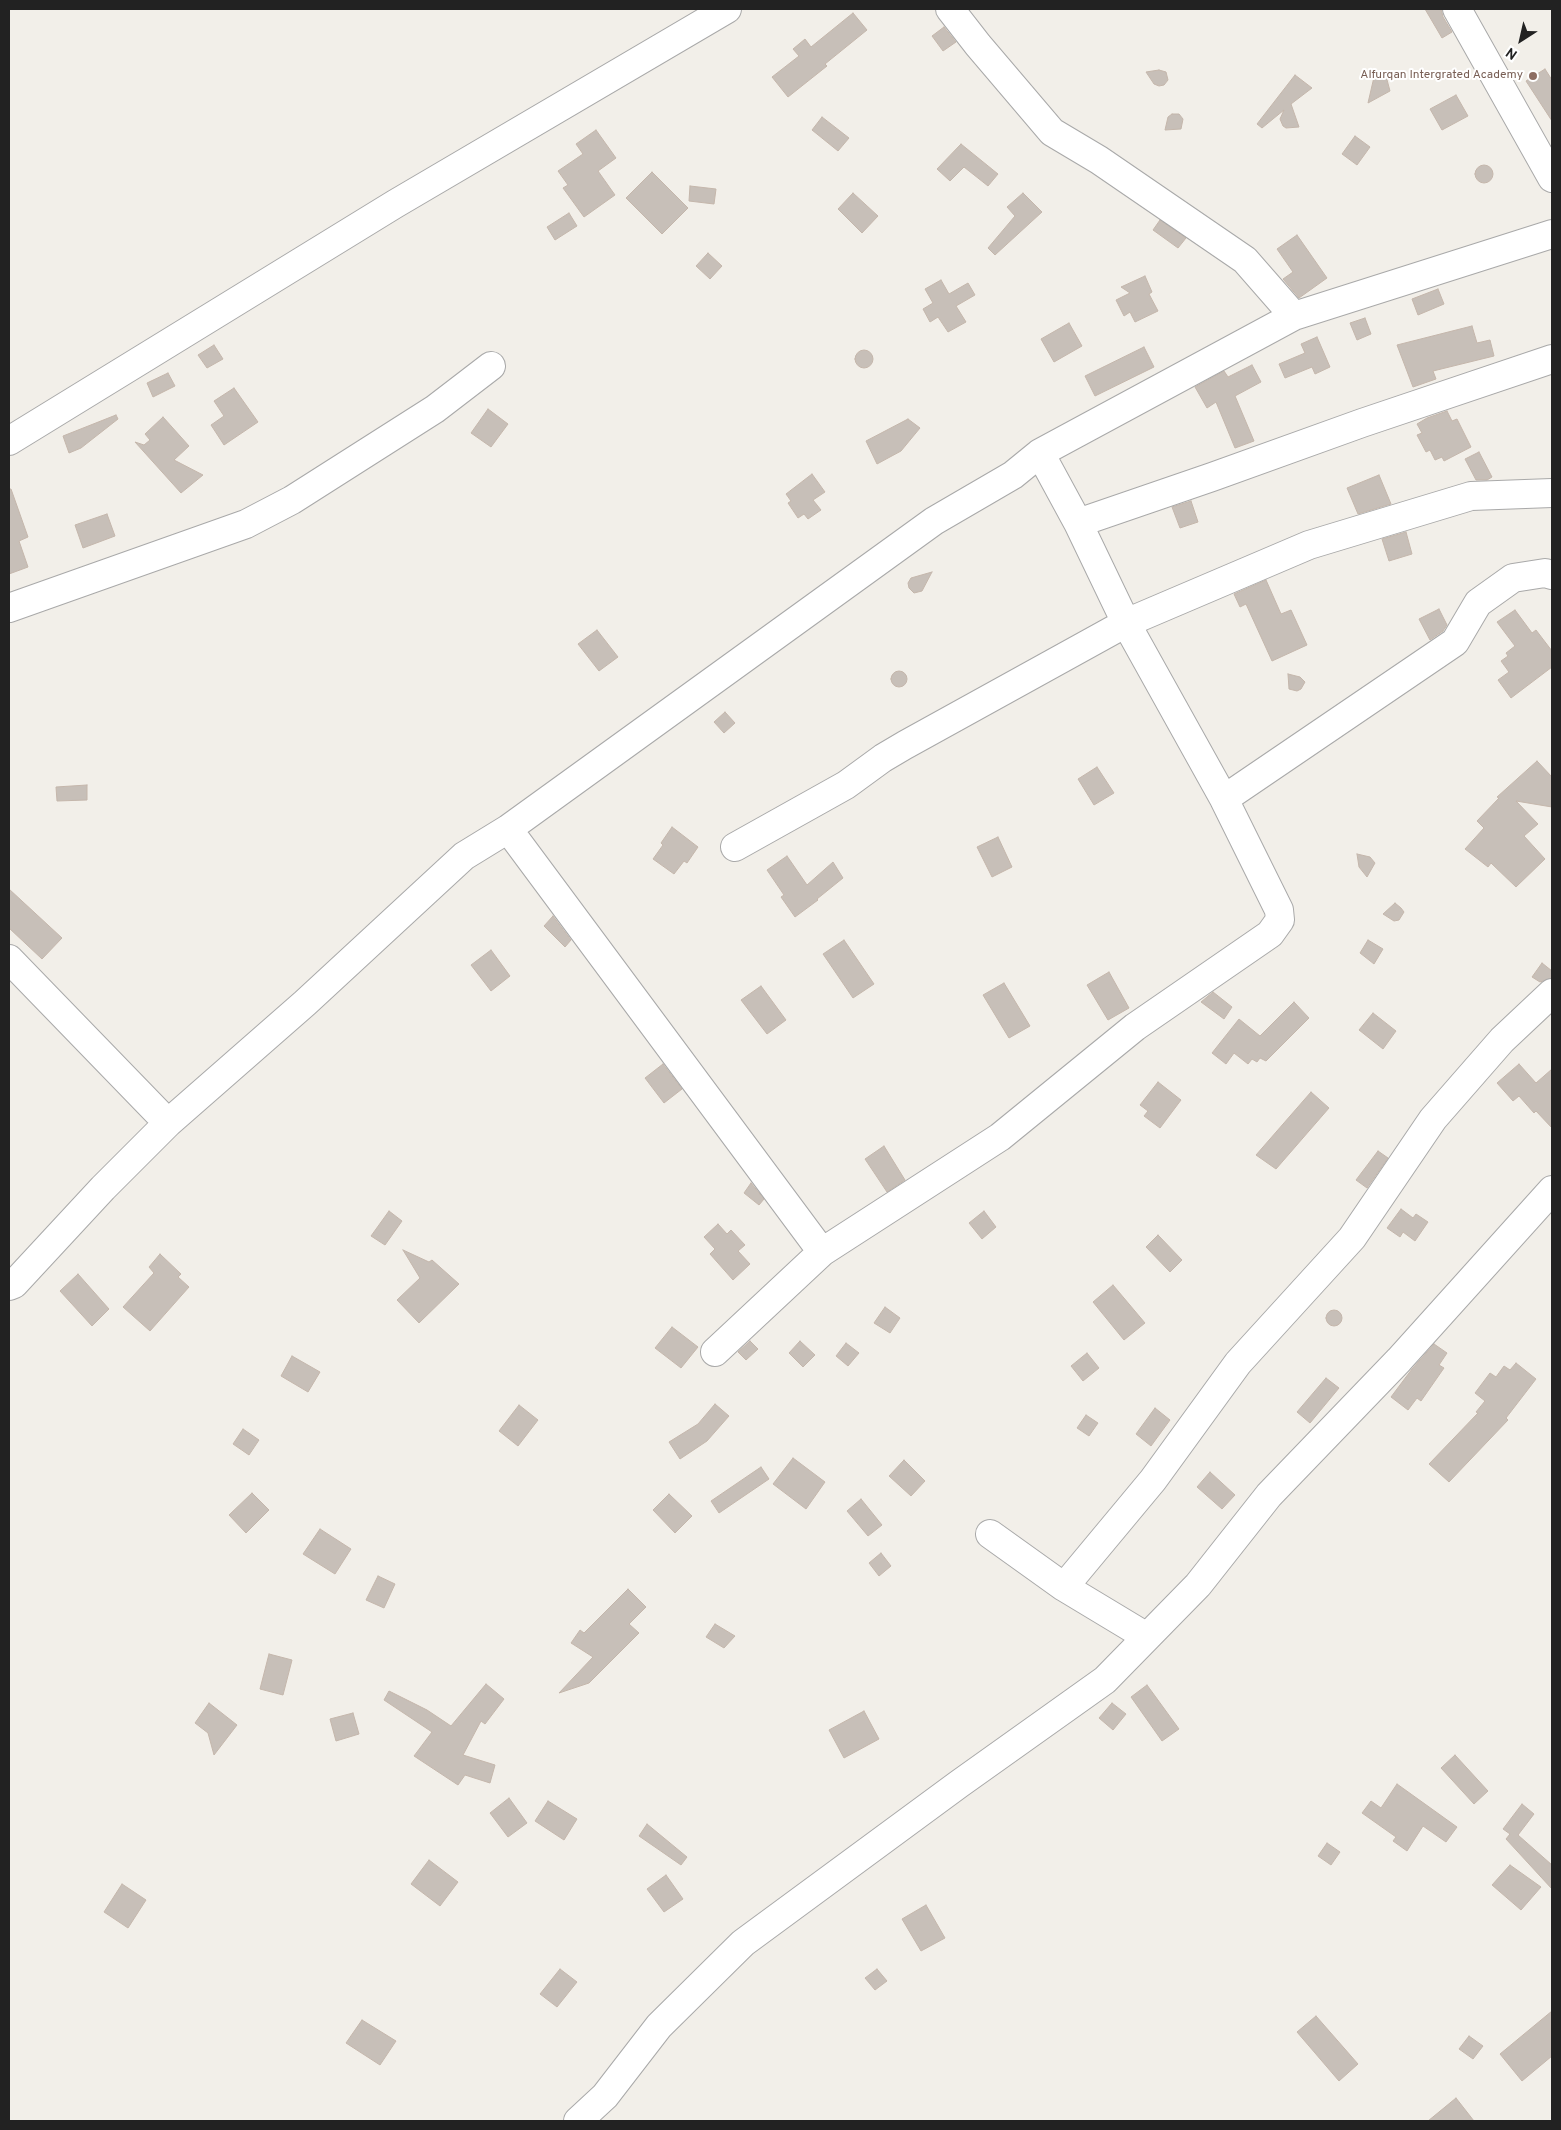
<!DOCTYPE html>
<style>
body{margin:0}
#map{position:relative;width:1561px;height:2130px;overflow:hidden;background:#f2efe9;font-family:Overpass,sans-serif}
canvas{display:block}
.frame{position:absolute;inset:0;border:10px solid #222;pointer-events:none}
.north{position:absolute;left:1496px;top:15px;width:50px;height:50px;-webkit-text-stroke:4px #fff;paint-order:stroke;rotate:215deg;font-size:14px;font-weight:700;line-height:20px;text-align:center;color:#222}
.north::after{content:'';display:block;margin:auto;width:18px;height:22px;background:#222;clip-path:polygon(50% 0,100% 100%,50% 72%,0 100%)}
</style>
<div id="map">
<canvas width="1561" height="2130"></canvas>
<div class="frame"></div>
<div class="north">N</div>
</div>
<script>
const context = document.querySelector('canvas').getContext('2d');
context.lineJoin = 'round';
function paint(path, color) { context.fillStyle = color; context.fill(path, 'evenodd'); }
const poly = rows => new Path2D(rows.map(r => 'M' + r).join(''));
function strokePath(path, color, width, dash) { context.strokeStyle = color; context.lineWidth = width; context.lineCap = dash ? 'butt' : 'round'; context.setLineDash(dash || []); context.stroke(path); }
function write(font, color, halo, rows, align = 'center') {
  context.font = font + ' Overpass,sans-serif'; context.lineWidth = 4; context.setLineDash([]); context.textBaseline = 'middle'; context.strokeStyle = halo; context.fillStyle = color; for (const [text, x, y, turn = 0] of rows) {
    context.save(); context.translate(x, y); context.rotate((+turn || 0) * Math.PI / 180); context.textAlign = isNaN(turn) ? turn : align; if (halo) context.strokeText(text, 0, 0); context.fillText(text, 0, 0); context.restore();
  }
}
const building = poly([
 [1425,9,1441,9,1443,17,1452,32,1442,38,1425,9],
 [853,13,867,30,825,64,827,66,788,97,772,77,799,56,793,49,805,39,811,47,853,13],
 [944,27,956,42,943,51,932,36,944,27],
 [1545,69,1552,80,1552,121,1526,81,1545,69],
 [1159,70,1166,72,1168,80,1164,85,1159,86,1154,84,1146,72,1159,70],
 [1295,75,1312,88,1291,104,1299,127,1286,128,1283,126,1280,119,1284,110,1262,128,1257,124,1295,75],
 [1380,75,1386,76,1390,91,1368,103,1374,77,1380,75],
 [1456,95,1468,116,1442,130,1430,109,1456,95],
 [1172,114,1179,114,1183,119,1181,129,1165,130,1168,117,1172,114],
 [822,117,849,138,838,151,812,130,822,117],
 [596,130,616,158,598,171,615,195,584,217,563,188,568,185,558,171,583,154,576,144,596,130],
 [1355,136,1370,147,1357,165,1342,154,1355,136],
 [961,144,998,174,988,186,964,167,950,181,937,169,961,144],
 '1475 174a9 9 0 1 1 18 0a9 9 0 1 1-18 0Z',
 [652,172,688,208,662,234,626,198,652,172],
 [690,186,716,189,714,204,689,201,690,186],
 [853,193,878,216,862,233,838,209,853,193],
 [1023,193,1042,212,995,255,988,248,1015,216,1007,207,1023,193],
 [569,213,577,226,555,240,547,227,569,213],
 [1160,220,1186,238,1178,248,1153,230,1160,220],
 [1297,235,1327,278,1299,298,1283,279,1293,272,1277,249,1297,235],
 [708,253,722,266,710,279,696,266,708,253],
 [1145,276,1152,292,1149,294,1158,311,1135,322,1130,312,1124,316,1116,300,1130,293,1121,287,1145,276],
 [941,280,949,294,968,283,975,295,956,306,966,322,948,332,938,317,930,322,923,309,933,303,925,289,941,280],
 [1438,289,1444,304,1418,315,1412,299,1438,289],
 [1365,318,1371,334,1357,340,1350,323,1365,318],
 [1069,323,1082,346,1054,362,1041,339,1069,323],
 [1472,326,1477,343,1490,340,1494,356,1433,371,1436,379,1413,387,1397,345,1472,326],
 [1317,337,1330,367,1315,374,1312,367,1285,378,1279,364,1305,353,1301,344,1317,337],
 [214,345,223,359,207,368,198,355,214,345],
 [1144,347,1154,367,1095,396,1085,376,1144,347],
 '855 359a9 9 0 1 1 18 0a9 9 0 1 1-18 0Z',
 [1252,365,1261,382,1235,396,1254,441,1235,448,1216,402,1207,408,1195,387,1224,371,1228,377,1252,365],
 [168,373,175,386,153,397,147,383,168,373],
 [234,388,258,422,224,445,211,425,224,416,214,401,234,388],
 [488,409,508,424,491,447,471,433,488,409],
 [1447,411,1452,421,1457,419,1471,447,1444,461,1442,457,1435,460,1430,450,1426,452,1417,435,1422,433,1417,424,1427,418,1447,411],
 [116,415,118,419,81,448,69,453,63,436,116,415],
 [163,417,189,446,174,460,203,475,181,493,135,442,144,445,150,440,145,434,163,417],
 [908,419,920,428,901,451,877,464,866,441,908,419],
 [1479,452,1492,477,1487,480,1476,480,1465,459,1479,452],
 [812,474,825,492,813,500,821,510,808,519,804,514,798,518,788,503,791,501,786,494,812,474],
 [1379,475,1391,504,1358,514,1347,488,1379,475],
 [9,489,11,489,28,537,19,541,28,567,9,574,9,489],
 [1191,501,1198,522,1180,528,1172,507,1191,501],
 [107,514,115,536,83,548,75,525,107,514],
 [1406,532,1412,554,1389,561,1382,539,1406,532],
 [932,572,922,591,914,593,909,588,908,583,911,578,932,572],
 [1266,580,1281,614,1291,610,1307,645,1272,661,1246,604,1240,607,1234,594,1266,580],
 [1439,609,1447,625,1443,631,1430,640,1419,619,1439,609],
 [1515,610,1532,633,1536,630,1552,651,1552,667,1511,698,1498,680,1509,672,1501,661,1508,656,1506,653,1515,646,1497,622,1515,610],
 [597,630,618,657,599,671,578,644,597,630],
 '891 679a8 8 0 1 1 16 0a8 8 0 1 1-16 0Z',
 [1288,674,1300,677,1305,682,1301,689,1297,691,1289,689,1288,674],
 [725,712,735,723,724,733,714,722,725,712],
 [1537,761,1552,777,1552,807,1516,801,1538,824,1524,836,1545,859,1516,887,1491,863,1488,867,1465,849,1484,828,1477,821,1499,798,1497,797,1537,761],
 [1097,767,1114,793,1094,805,1078,779,1097,767],
 [87,785,87,800,57,801,56,787,87,785],
 [672,827,698,847,687,863,684,861,674,874,653,859,663,845,661,843,672,827],
 [998,837,1012,867,992,877,977,847,998,837],
 [1357,854,1370,857,1375,863,1367,877,1359,867,1357,854],
 [787,856,807,885,833,862,843,878,817,899,818,900,795,917,781,897,784,895,767,870,787,856],
 [9,889,62,938,42,959,9,928,9,889],
 [1395,903,1401,908,1404,912,1399,920,1394,921,1383,914,1395,903],
 [553,916,571,940,565,947,544,926,553,916],
 [844,940,874,984,853,998,823,954,844,940],
 [1368,940,1383,949,1374,964,1360,953,1368,940],
 [491,950,510,976,491,991,471,965,491,950],
 [1542,963,1552,971,1552,978,1540,982,1532,977,1542,963],
 [1109,972,1129,1008,1108,1020,1087,985,1109,972],
 [1004,983,1030,1026,1009,1038,983,995,1004,983],
 [761,986,786,1020,767,1034,741,1000,761,986],
 [1213,992,1232,1007,1224,1019,1201,1002,1213,992],
 [1294,1002,1309,1018,1266,1061,1260,1058,1257,1062,1252,1059,1248,1064,1234,1053,1226,1064,1212,1053,1239,1019,1260,1036,1294,1002],
 [1373,1013,1396,1031,1383,1049,1359,1030,1373,1013],
 [663,1064,682,1089,664,1103,645,1078,663,1064],
 [1519,1064,1536,1083,1552,1069,1552,1128,1536,1111,1534,1113,1519,1096,1513,1101,1497,1083,1519,1064],
 [1158,1082,1181,1100,1160,1128,1144,1116,1148,1111,1140,1105,1158,1082],
 [1311,1092,1329,1108,1276,1169,1256,1155,1311,1092],
 [884,1146,905,1180,887,1192,865,1159,884,1146],
 [1378,1151,1388,1158,1367,1188,1356,1180,1378,1151],
 [751,1183,764,1199,759,1205,744,1193,751,1183],
 [1401,1209,1413,1218,1416,1214,1428,1222,1415,1241,1403,1232,1400,1237,1387,1228,1401,1209],
 [389,1211,402,1221,385,1245,371,1236,389,1211],
 [984,1211,996,1227,982,1239,969,1223,984,1211],
 [718,1224,727,1234,731,1230,745,1245,738,1251,750,1264,733,1280,710,1254,715,1249,704,1237,718,1224],
 [1158,1235,1182,1260,1170,1272,1146,1247,1158,1235],
 [403,1250,429,1262,432,1260,459,1284,419,1323,397,1300,420,1278,403,1250],
 [160,1254,181,1274,178,1277,189,1287,150,1331,123,1307,154,1273,149,1267,160,1254],
 [78,1274,109,1309,92,1326,60,1291,78,1274],
 [1113,1285,1145,1323,1124,1340,1093,1302,1113,1285],
 [885,1307,900,1318,890,1333,874,1323,885,1307],
 '1326 1318a8 8 0 1 1 16 0a8 8 0 1 1-16 0Z',
 [672,1327,698,1347,681,1368,655,1348,672,1327],
 [750,1341,758,1349,746,1360,738,1352,750,1341],
 [800,1341,815,1355,803,1367,789,1353,800,1341],
 [846,1343,859,1353,848,1366,836,1356,846,1343],
 [1434,1344,1447,1353,1439,1365,1444,1368,1421,1401,1417,1398,1408,1410,1391,1397,1412,1369,1434,1344],
 [1087,1353,1099,1368,1083,1381,1071,1366,1087,1353],
 [292,1356,320,1372,308,1392,281,1376,292,1356],
 [1516,1363,1536,1379,1506,1418,1508,1420,1449,1482,1429,1464,1478,1413,1476,1412,1485,1401,1475,1393,1490,1373,1496,1377,1504,1366,1510,1370,1516,1363],
 [1326,1378,1339,1388,1310,1423,1297,1412,1326,1378],
 [715,1404,729,1416,707,1441,680,1459,669,1442,698,1424,715,1404],
 [519,1405,538,1420,518,1446,499,1431,519,1405],
 [1155,1408,1170,1420,1151,1446,1136,1434,1155,1408],
 [1086,1415,1098,1423,1089,1436,1077,1428,1086,1415],
 [243,1429,259,1440,249,1455,233,1444,243,1429],
 [793,1458,825,1482,806,1509,773,1484,793,1458],
 [904,1460,925,1481,911,1496,889,1476,904,1460],
 [761,1467,769,1479,719,1513,711,1501,761,1467],
 [1210,1472,1235,1495,1222,1509,1197,1487,1210,1472],
 [252,1493,269,1510,246,1533,229,1515,252,1493],
 [669,1494,692,1516,675,1533,653,1510,669,1494],
 [861,1499,882,1525,868,1536,847,1511,861,1499],
 [320,1529,351,1549,335,1574,303,1554,320,1529],
 [881,1553,891,1566,879,1576,869,1563,881,1553],
 [378,1576,395,1584,384,1608,366,1600,378,1576],
 [628,1589,646,1607,629,1624,639,1633,589,1683,559,1693,593,1657,571,1643,580,1630,584,1633,628,1589],
 [715,1624,735,1636,724,1648,706,1637,715,1624],
 [269,1654,292,1660,283,1695,260,1689,269,1654],
 [486,1684,504,1699,485,1724,481,1721,463,1755,495,1765,490,1783,465,1775,458,1785,414,1756,432,1732,384,1700,389,1691,427,1710,451,1726,486,1684],
 [1147,1685,1179,1729,1162,1741,1131,1697,1147,1685],
 [209,1703,237,1725,214,1755,208,1733,195,1723,209,1703],
 [1112,1703,1126,1714,1113,1730,1099,1718,1112,1703],
 [864,1711,879,1739,844,1758,829,1730,864,1711],
 [353,1713,359,1734,336,1741,330,1719,353,1713],
 [1455,1755,1488,1791,1474,1804,1441,1768,1455,1755],
 [1397,1784,1457,1827,1446,1842,1423,1826,1407,1851,1393,1841,1396,1837,1362,1813,1371,1801,1381,1808,1397,1784],
 [509,1798,527,1823,508,1837,490,1813,509,1798],
 [548,1801,577,1819,564,1840,535,1821,548,1801],
 [1522,1804,1534,1814,1518,1835,1552,1865,1552,1889,1506,1839,1510,1834,1503,1829,1522,1804],
 [647,1824,687,1857,681,1865,639,1836,647,1824],
 [1327,1843,1340,1852,1331,1865,1318,1856,1327,1843],
 [429,1860,458,1882,440,1906,411,1884,429,1860],
 [1510,1865,1541,1887,1521,1910,1492,1885,1510,1865],
 [666,1875,683,1899,664,1912,647,1889,666,1875],
 [122,1884,146,1900,128,1928,104,1912,122,1884],
 [926,1905,945,1938,921,1951,902,1919,926,1905],
 [560,1969,577,1982,557,2007,540,1994,560,1969],
 [877,1969,887,1981,875,1990,865,1978,877,1969],
 [1552,2011,1552,2056,1522,2081,1500,2054,1552,2011],
 [1316,2016,1358,2064,1339,2081,1297,2032,1316,2016],
 [362,2020,396,2041,380,2065,346,2043,362,2020],
 [1469,2036,1483,2046,1473,2059,1459,2049,1469,2036],
 [1456,2098,1474,2121,1428,2121,1456,2098]
]);
paint(building, '#c7bfb8');
strokePath(building, '#c4b6ab', 1);
const minor = poly([
 [950,9,978,45,1052,132,1099,160,1245,260,1294,316],
 [1457,9,1552,178],
 [9,441,395,204,727,9],
 [1078,523,1212,477,1362,423,1552,359],
 [9,608,246,524,292,500,435,409,491,366],
 [1224,799,1455,642,1478,603,1513,578,1545,573,1552,575],
 [508,829,822,1252],
 [735,847,846,785,883,758,905,745,1126,623,1309,545,1471,496,1552,493],
 [9,959,168,1123],
 [9,1286,14,1284,103,1188,168,1123,305,1003,464,856,508,829,934,521,1013,475,1040,453,1294,316,1552,234],
 [715,1352,822,1252,1000,1137,1135,1027,1270,934,1280,920,1279,910,1224,799,1126,623,1078,523,1040,453],
 [990,1534,1064,1587,1147,1637],
 [1064,1587,1153,1480,1238,1363,1352,1238,1433,1119,1502,1040,1552,993],
 [578,2121,605,2096,659,2026,743,1943,959,1784,1105,1680,1198,1585,1269,1495,1399,1360,1552,1190]
]);
strokePath(minor, '#a9a9a9', 30);
strokePath(minor, '#fff', 28);
for (const [x, y, r, color] of [
 [1533,76,5,"#8d6e63"]
]) { const dot = new Path2D(); dot.arc(x, y, r, 0, 2 * Math.PI); context.fillStyle = color; context.fill(dot); strokePath(dot, '#fff', 2); }
write('12px', '#785e54', '#fff', [
 ["Alfurqan Intergrated Academy",1523,76]
], 'right');
</script>
